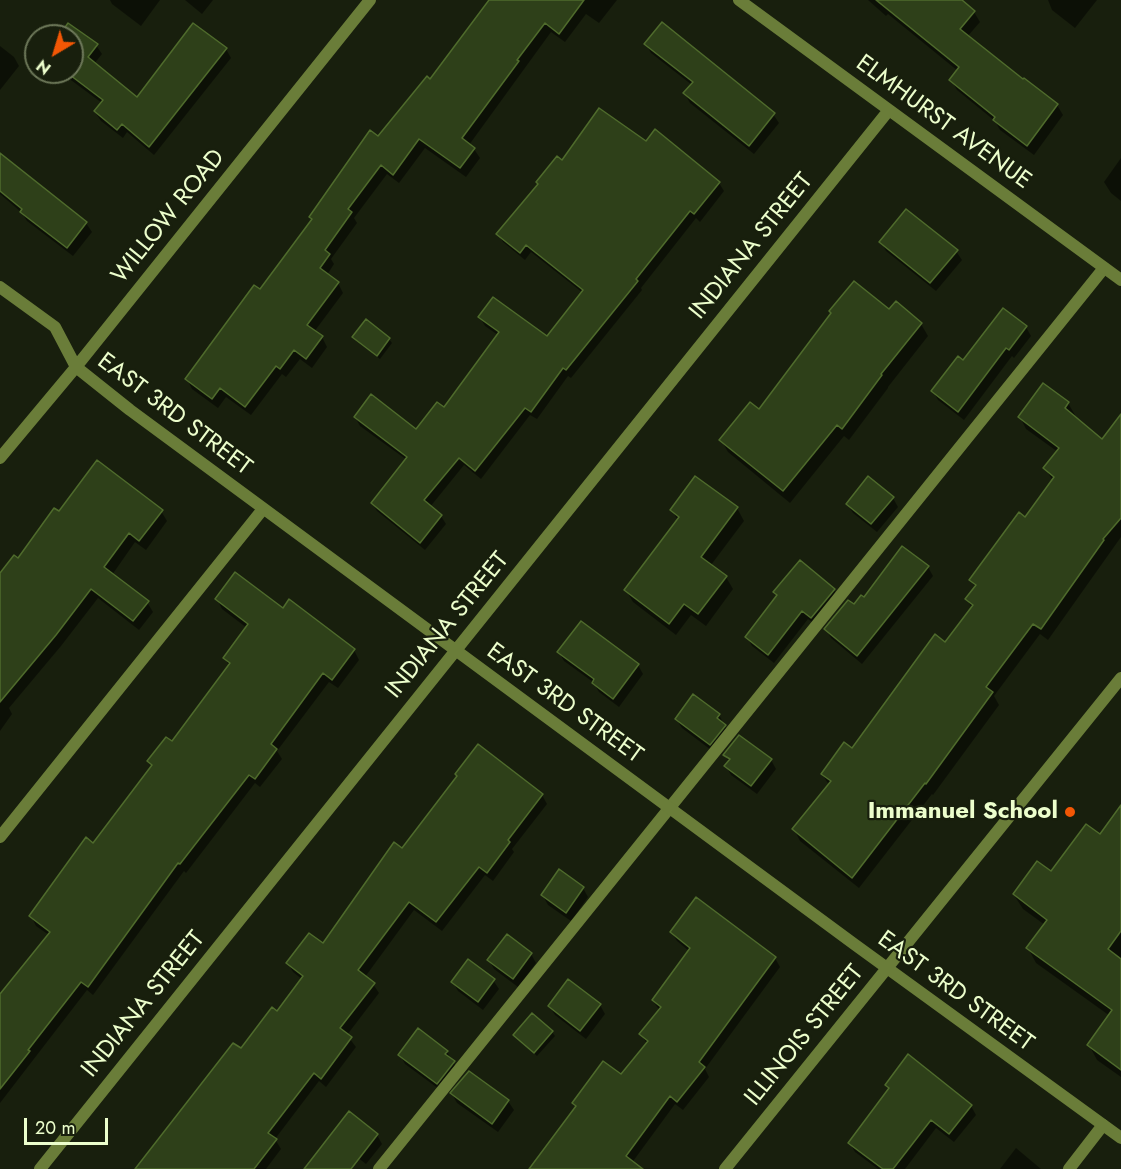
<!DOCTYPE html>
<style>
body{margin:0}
#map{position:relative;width:1121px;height:1169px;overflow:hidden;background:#181f0d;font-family:Jost,sans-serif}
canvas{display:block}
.north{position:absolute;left:24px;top:24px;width:60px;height:60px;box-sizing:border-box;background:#181f0d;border:2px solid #6d7859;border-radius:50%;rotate:218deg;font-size:16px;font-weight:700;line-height:24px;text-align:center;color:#ecfecc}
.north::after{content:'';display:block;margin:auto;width:21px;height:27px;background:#f25705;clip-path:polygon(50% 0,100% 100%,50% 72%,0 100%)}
.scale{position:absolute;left:24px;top:1118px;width:84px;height:27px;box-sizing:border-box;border:3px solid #ecfecc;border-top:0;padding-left:8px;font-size:18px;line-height:21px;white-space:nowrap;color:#ecfecc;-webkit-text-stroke:4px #181f0d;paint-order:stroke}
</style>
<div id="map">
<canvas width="1121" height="1169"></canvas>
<div class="north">N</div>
<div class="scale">20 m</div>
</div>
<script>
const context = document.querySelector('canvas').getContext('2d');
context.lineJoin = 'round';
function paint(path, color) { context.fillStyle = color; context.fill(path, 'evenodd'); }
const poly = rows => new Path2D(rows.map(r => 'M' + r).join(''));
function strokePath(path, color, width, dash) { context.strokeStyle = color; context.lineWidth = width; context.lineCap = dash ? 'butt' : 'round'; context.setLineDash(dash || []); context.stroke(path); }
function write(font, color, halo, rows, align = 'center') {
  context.font = font + ' Jost,sans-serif'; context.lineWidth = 4.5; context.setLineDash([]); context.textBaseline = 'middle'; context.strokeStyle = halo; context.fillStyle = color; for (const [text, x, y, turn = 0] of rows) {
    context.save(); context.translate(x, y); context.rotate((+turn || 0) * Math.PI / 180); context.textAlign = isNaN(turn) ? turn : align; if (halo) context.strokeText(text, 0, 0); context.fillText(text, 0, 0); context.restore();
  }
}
paint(poly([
 [110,0,160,0,141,26,112,4],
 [185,0,213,0,202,14],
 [491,0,617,0,599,23,586,14,565,42,551,32,469,145,474,149,480,158,466,177,425,148,399,183,387,174,354,218,357,223,331,259,334,264,327,275,338,283,343,293,314,332,322,337,327,347,312,368,300,359,286,377,282,374,251,415,226,397,218,408,192,389,187,379,260,291,313,220,311,217,430,81],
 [868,0,960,0,974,12,980,22,967,37,1057,105,1063,115,1034,155,1000,130,995,121,957,90,951,80,958,71,888,14,886,16],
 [1048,0,1097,0,1075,28,1052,10],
 [68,25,96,45,102,54,94,64,137,99,226,49,231,58,154,155,127,132,123,138,101,121,95,112,102,103,60,72,72,72,72,36,60,36],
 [646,44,773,114,779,123,754,154,690,103,685,94,692,85,651,53],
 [0,46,14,57,19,66,0,90],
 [647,143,719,183,724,191,700,222,696,218,641,288,642,290,571,378,568,376,537,419,530,415,481,479,464,465,430,507,441,516,446,524,425,550,377,511,372,503,407,460,360,426,355,417,416,431,444,409,498,335,485,326,480,317,547,338,583,293,531,252,525,260,503,242,498,234,563,162],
 [1121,158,1121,201,1111,193,1104,182],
 [0,160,86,223,92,232,73,256,27,221,21,212,0,194],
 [881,242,956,251,962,260,936,291,886,251],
 [889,311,921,324,928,336,888,387,888,388,849,440,844,436,790,503,728,452,721,440],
 [366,321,389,339,392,343,380,359,356,341,354,337],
 [1026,327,1031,336,1014,358,1012,356,964,420,938,400,933,391,964,362],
 [1043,385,1068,403,1075,415,1073,417,1102,441,1121,417,1121,537,1048,640,1040,634,994,696,999,705,933,795,932,794,859,888,800,841,794,829,829,785,822,774,852,750,945,644,972,608,967,599,976,588,971,580,1025,519,1053,481,1045,468,1058,452,1026,429,1020,417],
 [893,498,898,507,877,532,853,513,847,504],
 [737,508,744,521,711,565,726,577,733,589,706,626,691,615,676,635,633,602,626,590,678,521,672,510],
 [161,511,167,521,146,550,135,542,112,575,147,602,153,612,139,630,98,598,61,646,9,708,12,714,0,731,0,576,18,560,59,513],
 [902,548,928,567,933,576,862,664,831,638,826,629,864,600],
 [834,590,839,599,817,626,808,619,774,663,752,646,747,637,778,596,775,592],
 [217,599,283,610,354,650,359,660,338,688,329,682,277,751,282,759,260,787,255,783,186,873,184,871,93,995,87,990,0,1103,0,997,49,935,36,926,31,916,94,845,152,767,149,762,172,743,229,666,225,658,247,628,222,609],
 [559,652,638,665,643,674,619,707,599,692,593,682,564,661],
 [719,715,730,735,715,753,682,728,676,719],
 [725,755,771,760,776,769,757,794,731,775,726,766,729,762],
 [542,795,547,804,512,849,514,852,493,881,485,875,442,931,414,910,365,977,373,984,379,993,347,1035,356,1047,326,1087,319,1081,275,1139,281,1149,266,1169,137,1169,241,1050,277,1013,303,980,293,972,288,963,323,945,402,850],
 [1121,807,1121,1077,1097,1060,1089,1045,1110,1016,1036,963,1028,948,1045,925,1023,909,1014,895,1051,874,1101,836],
 [583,888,588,897,571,921,548,905,543,896],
 [671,932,775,958,780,967,705,1069,709,1077,683,1110,675,1104,631,1164,633,1169,531,1169,576,1107,574,1103,621,1076,647,1044,641,1034,660,1011,653,1001,689,951,677,941],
 [531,954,536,963,518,987,494,969,489,960],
 [493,980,499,989,483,1010,458,991,453,982],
 [600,1005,605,1014,586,1039,555,1015,549,1006],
 [552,1032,555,1036,537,1056,515,1035],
 [447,1052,459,1071,443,1092,405,1064,400,1055],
 [469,1073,508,1101,514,1110,498,1132,457,1103,452,1094],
 [887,1085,971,1106,976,1115,954,1142,936,1128,905,1169,878,1169,855,1152,850,1143,889,1090],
 [377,1135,382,1144,366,1164,339,1143],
 [1016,1148,1041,1169,1000,1169]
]), '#0007');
const building = poly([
 [489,0,584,0,559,34,545,23,517,60,519,61,462,138,475,148,460,168,419,139,393,175,381,165,348,209,352,212,325,250,330,254,320,268,339,282,307,325,323,336,306,359,294,350,280,369,276,366,245,407,220,388,212,399,185,379,254,285,260,289,312,219,309,217,370,130,378,136,427,76,430,79,489,0],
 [876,0,962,0,975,11,960,29,1023,79,1024,78,1058,104,1027,146,993,120,995,117,949,80,959,67,876,0],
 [662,22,775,113,749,146,683,93,693,82,644,44,662,22],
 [68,23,98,44,88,57,137,97,193,23,227,48,149,147,122,124,117,130,94,111,103,100,66,72,72,72,72,36,59,36,68,23],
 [599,108,646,141,655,129,720,182,694,214,690,211,636,279,638,281,566,370,563,368,531,412,525,408,475,471,459,458,424,500,442,515,420,543,371,503,407,457,354,417,371,394,416,429,437,402,444,407,499,332,478,317,493,297,547,336,583,290,526,245,520,253,496,234,538,184,536,182,557,156,562,160,599,108],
 [0,153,87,222,67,248,20,212,22,209,0,191,0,153],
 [906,209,958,250,930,283,879,242,906,209],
 [854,281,889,309,896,301,922,323,881,374,882,375,842,429,837,425,783,491,719,440,750,402,759,409,831,313,829,311,854,281],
 [1003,308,1027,326,1009,350,1006,348,958,412,931,391,958,356,963,360,1003,308],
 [366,319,390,338,377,356,352,337,366,319],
 [1043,383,1069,402,1065,408,1102,439,1121,414,1121,518,1103,539,1104,540,1041,629,1033,624,986,687,993,692,926,784,925,783,852,878,792,829,831,781,821,774,844,742,852,748,935,634,945,642,973,605,965,599,976,585,969,580,1019,512,1025,517,1054,477,1043,468,1059,448,1018,417,1043,383],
 [97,460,163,510,139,541,129,533,104,567,149,601,133,621,91,589,56,635,0,702,0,573,14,555,18,558,54,508,59,511,97,460],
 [695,476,738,507,701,557,727,576,698,614,684,604,669,624,624,590,679,517,670,510,695,476],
 [868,476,894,497,871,524,846,504,868,476],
 [902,546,929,566,857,656,824,629,848,600,854,604,861,595,864,597,902,546],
 [800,560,835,589,811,618,802,611,768,655,745,637,777,595,773,592,800,560],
 [235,572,283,608,289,599,355,649,332,680,323,673,271,744,277,749,255,779,249,775,180,864,178,863,88,987,81,982,28,1050,30,1051,0,1089,0,994,50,932,29,916,86,837,93,843,152,765,147,761,166,737,172,741,230,663,223,658,248,624,215,599,235,572],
 [581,621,639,664,613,699,592,683,594,679,557,652,581,621],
 [693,694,720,714,717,718,726,725,710,745,675,719,693,694],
 [739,735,772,759,751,786,724,766,730,759,723,755,739,735],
 [478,744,543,794,508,840,510,842,487,873,479,867,436,922,409,902,358,970,375,983,340,1028,352,1037,321,1079,314,1073,268,1133,277,1139,254,1169,135,1169,233,1043,241,1048,272,1007,277,1011,303,976,286,963,309,933,323,943,394,842,402,848,457,776,455,774,478,744],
 [1121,805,1121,931,1108,949,1121,959,1121,1070,1087,1045,1112,1010,1026,948,1047,920,1013,894,1037,861,1051,871,1086,824,1100,834,1121,805],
 [559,869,584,887,566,913,541,895,559,869],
 [696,897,776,957,699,1062,705,1067,677,1102,670,1096,626,1156,643,1169,529,1169,576,1106,572,1103,603,1061,621,1074,648,1041,639,1034,661,1007,652,1000,690,948,670,932,696,897],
 [507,934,532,953,513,979,487,960,507,934],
 [468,959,495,979,478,1002,451,982,468,959],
 [568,979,601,1004,580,1031,548,1006,568,979],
 [532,1013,553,1031,534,1053,513,1035,532,1013],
 [418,1028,448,1051,445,1054,455,1061,437,1084,398,1055,418,1028],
 [908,1054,972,1105,949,1134,931,1120,893,1169,883,1169,848,1143,889,1088,885,1085,908,1054],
 [469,1071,509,1100,492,1124,450,1093,469,1071],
 [349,1111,378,1134,351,1169,304,1169,349,1111]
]);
paint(building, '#2e4019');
strokePath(building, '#4f6b2c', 1.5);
strokePath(poly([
 [0,837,263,509],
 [379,1169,1104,268],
 [1069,1169,1103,1125]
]), '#6a7d39', 12);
strokePath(poly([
 [739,0,1121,280],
 [0,287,55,327,76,367,130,410,854,944,1121,1138],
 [0,458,76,367,370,0],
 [40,1169,889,110],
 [725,1169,1121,678]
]), '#6a7d39', 12);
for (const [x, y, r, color] of [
 [1070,812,6,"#f25705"]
]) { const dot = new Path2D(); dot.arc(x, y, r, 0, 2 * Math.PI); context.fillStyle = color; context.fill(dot); strokePath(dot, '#181f0d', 2); }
write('24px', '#ecfecc', '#181f0d', [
 ["ELMHURST AVENUE",943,123,36],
 ["WILLOW ROAD",169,217,-51],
 ["INDIANA STREET",752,247,-51],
 ["EAST 3RD STREET",174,415,37],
 ["INDIANA STREET",448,626,-51],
 ["EAST 3RD STREET",564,704,36],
 ["EAST 3RD STREET",955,992,36],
 ["INDIANA STREET",144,1005,-51],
 ["ILLINOIS STREET",805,1036,-51]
]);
write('bold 24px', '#ecfecc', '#181f0d', [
 ["Immanuel School",1058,812]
], 'right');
</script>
